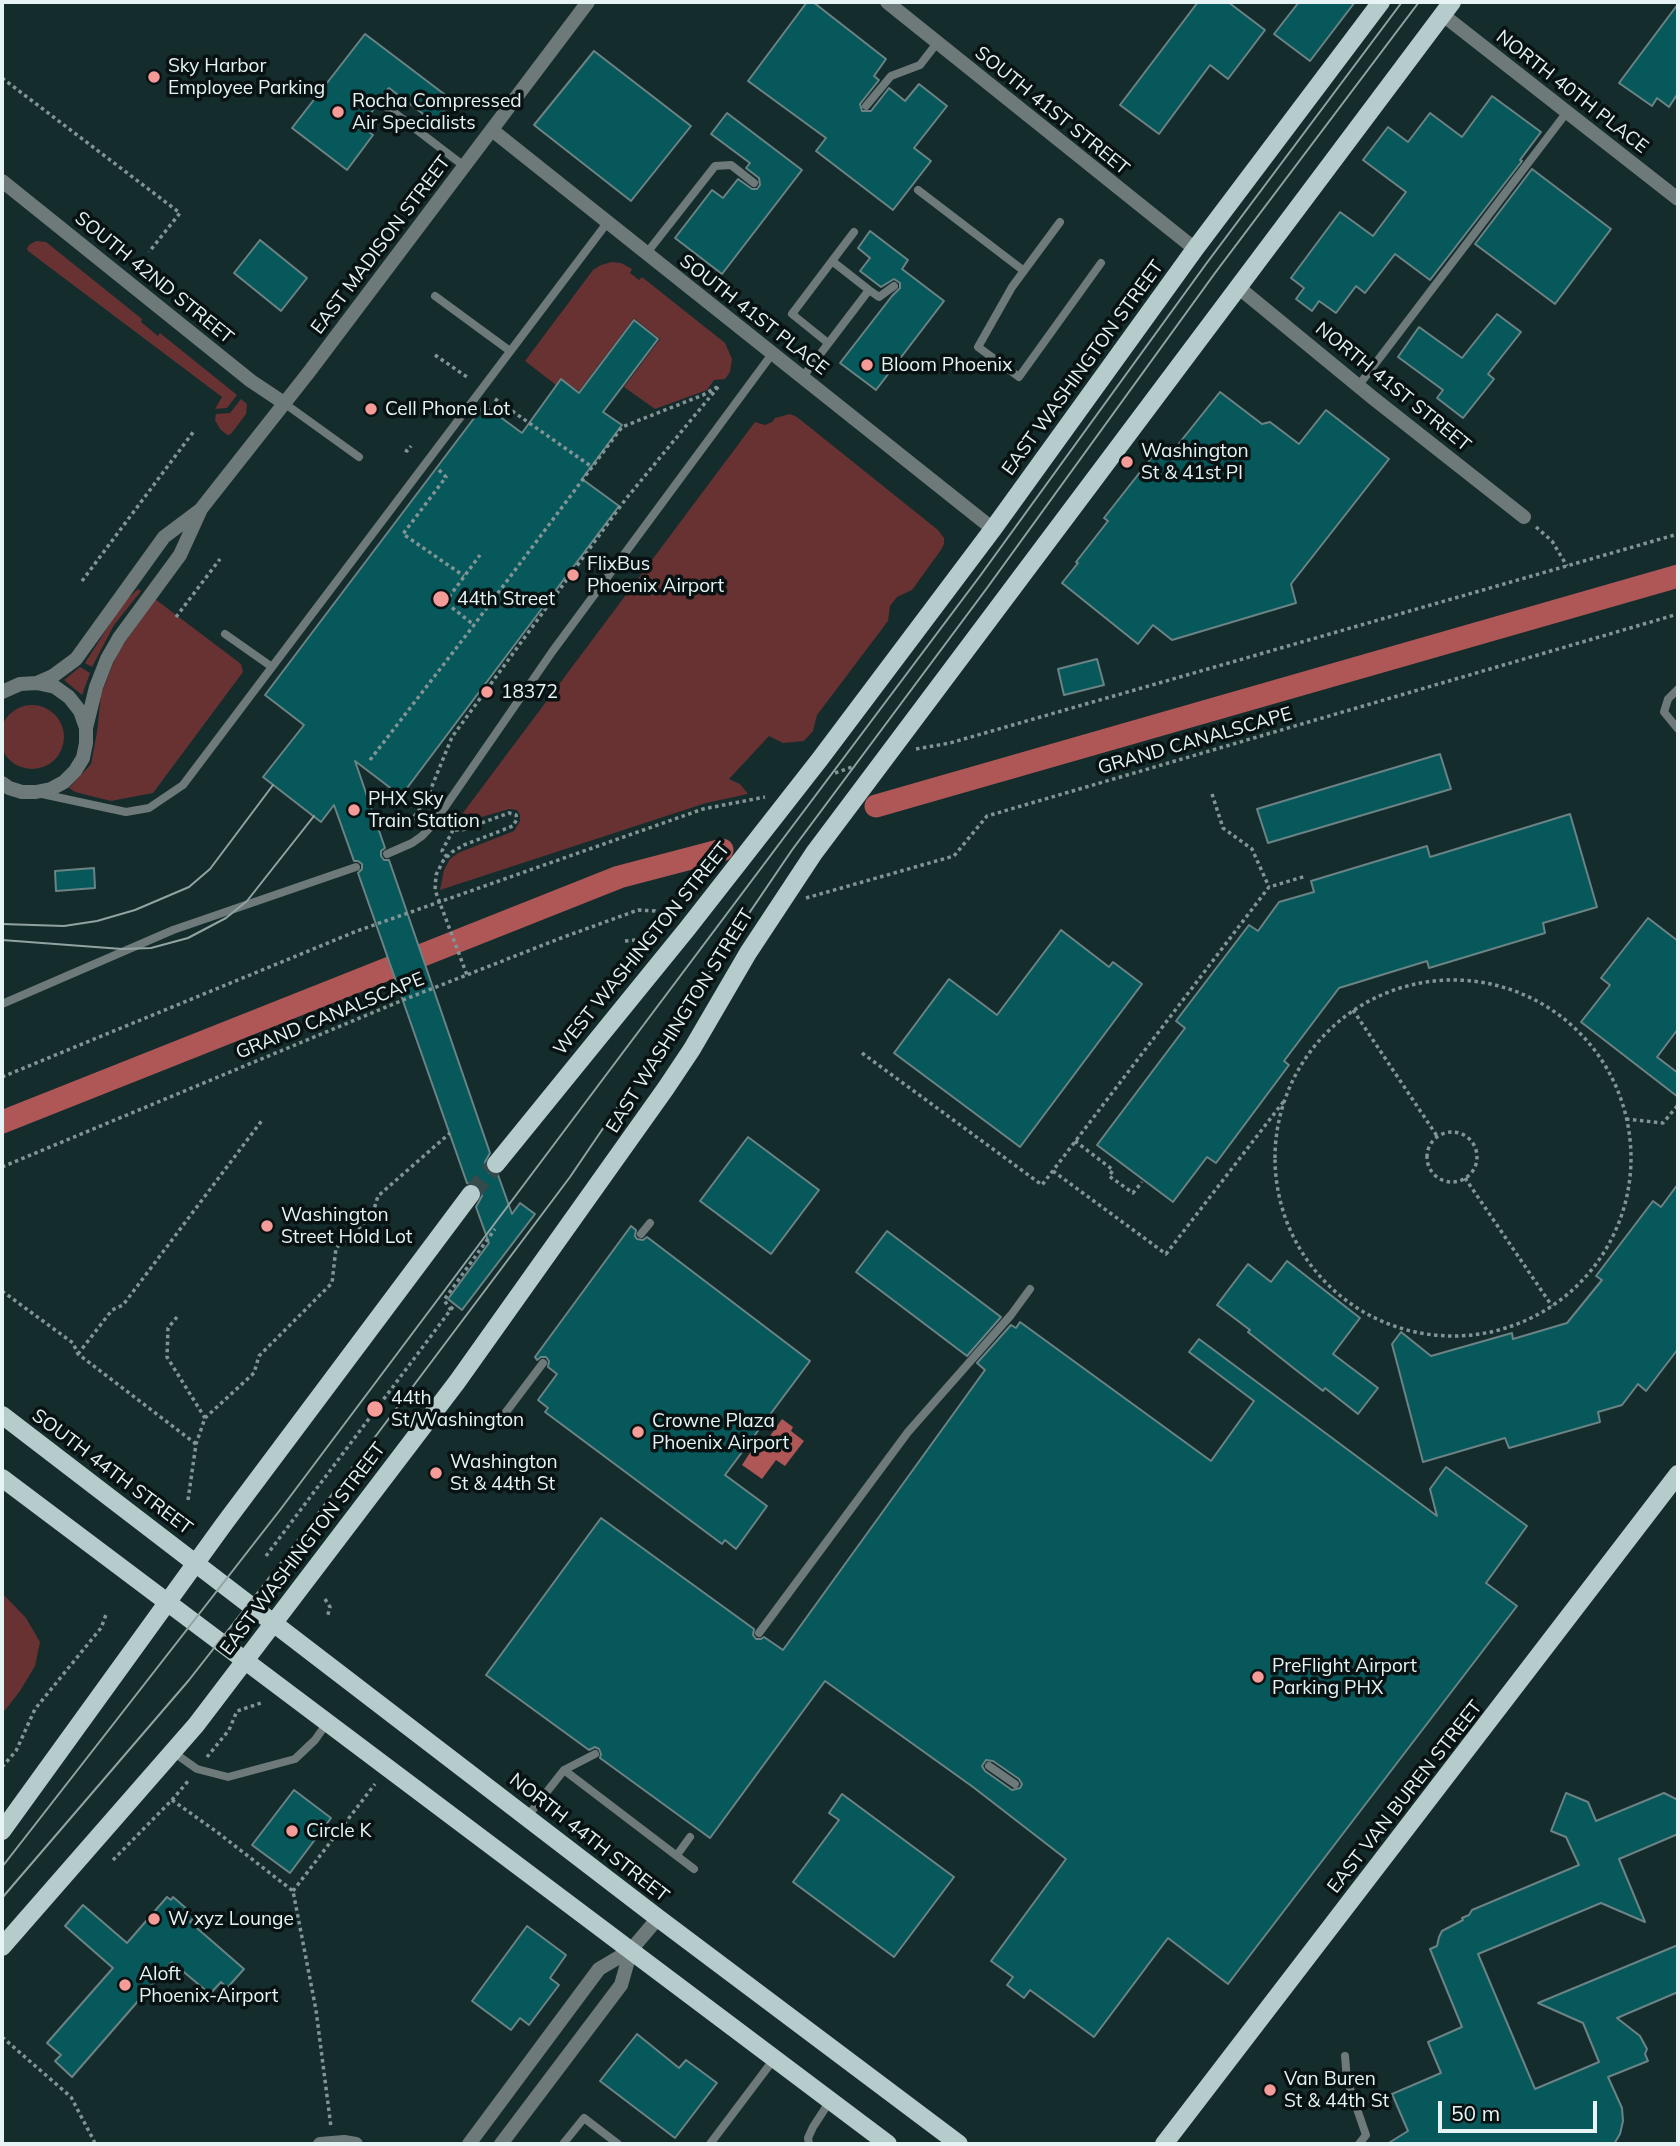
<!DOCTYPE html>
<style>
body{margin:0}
#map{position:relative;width:1680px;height:2146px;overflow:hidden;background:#152c2d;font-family:Mulish,sans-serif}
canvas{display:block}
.frame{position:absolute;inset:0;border:4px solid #e7f4f5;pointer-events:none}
.scale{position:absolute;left:1438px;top:2101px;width:159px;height:32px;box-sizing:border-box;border:4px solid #e7f4f5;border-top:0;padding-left:9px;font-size:21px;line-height:24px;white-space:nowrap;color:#e7f4f5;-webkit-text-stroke:5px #091213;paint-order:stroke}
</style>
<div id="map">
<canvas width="1680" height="2146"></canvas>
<div class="frame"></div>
<div class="scale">50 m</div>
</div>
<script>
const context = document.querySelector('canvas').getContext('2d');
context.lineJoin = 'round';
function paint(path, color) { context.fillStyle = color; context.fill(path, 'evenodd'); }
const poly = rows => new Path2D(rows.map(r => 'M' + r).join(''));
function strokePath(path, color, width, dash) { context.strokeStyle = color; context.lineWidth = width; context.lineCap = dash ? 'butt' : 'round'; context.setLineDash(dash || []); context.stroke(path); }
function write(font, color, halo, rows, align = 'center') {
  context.font = font + ' Mulish,sans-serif'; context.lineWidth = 7; context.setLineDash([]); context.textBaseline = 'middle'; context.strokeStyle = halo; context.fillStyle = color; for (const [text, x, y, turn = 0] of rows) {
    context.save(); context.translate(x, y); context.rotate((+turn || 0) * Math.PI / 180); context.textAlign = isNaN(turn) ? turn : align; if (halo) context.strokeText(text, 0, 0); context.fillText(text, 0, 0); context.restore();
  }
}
paint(poly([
 [36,241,46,242,142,319,141,322,158,336,160,333,237,395,227,408,215,409,222,397,28,251,27,249,29,245],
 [612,262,621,263,632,269,630,273,639,280,642,277,725,343,732,359,730,372,725,379,714,380,707,390,655,409,624,387,660,339,634,318,579,391,561,379,556,385,525,361,593,270,601,265],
 [241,399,247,404,246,414,231,434,227,435,220,429,215,420,216,414,230,413],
 [790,414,797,417,938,530,944,538,944,544,941,550,912,590,897,597,890,606,888,621,817,715,813,731,804,741,783,743,769,736,729,779,740,784,748,794,706,803,440,890,444,870,450,859,458,853,514,831,520,821,520,815,517,810,509,809,454,825,755,422,765,425,772,422,775,418],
 [138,589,141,591,114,625,92,667,85,663,123,603],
 [155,599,241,664,243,672,153,793,111,801,75,792,69,788,91,764,97,732,101,694,117,654],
 [80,667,90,673,82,695,64,680],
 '0 737a32 32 0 1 1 64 0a32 32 0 1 1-64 0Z',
 [2,1593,26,1618,40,1642,35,1666,20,1691,2,1714]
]), '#673231');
paint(poly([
 [782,1419,793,1427,791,1431,804,1441,785,1466,776,1460,762,1479,742,1465,753,1448,760,1453,769,1442,767,1440]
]), '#af5756');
strokePath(poly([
 [876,806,1678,576],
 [2,1122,619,877,722,850]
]), '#af5756', 23);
const building = poly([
 [807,2,813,2,886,59,874,76,879,80,860,104,862,111,871,111,889,88,905,101,919,84,947,106,914,148,931,161,893,210,816,151,826,138,748,81,807,2],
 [1198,2,1228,2,1265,30,1228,79,1210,65,1159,134,1120,105,1198,2],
 [1299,2,1355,2,1310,61,1274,34,1299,2],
 [1678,4,1678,93,1669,107,1657,98,1652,106,1619,83,1678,4],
 [365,34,452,100,435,123,389,88,377,101,377,105,361,126,373,135,347,170,292,128,365,34],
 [594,51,691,126,631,201,534,125,594,51],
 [1492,96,1541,132,1520,160,1522,161,1430,280,1395,254,1365,293,1356,286,1336,313,1319,301,1312,311,1296,299,1304,288,1291,278,1340,212,1373,236,1406,192,1363,160,1388,127,1408,142,1430,113,1462,137,1492,96],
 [727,113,802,170,722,274,675,238,712,190,723,198,738,179,752,189,757,189,760,185,759,178,746,168,750,163,711,134,727,113],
 [1532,169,1611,229,1555,304,1475,244,1532,169],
 [870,231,908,260,902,269,944,301,876,390,840,363,892,296,900,288,900,283,894,279,881,287,860,271,870,258,858,248,870,231],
 [260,240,307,278,281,311,234,273,260,240],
 [1497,314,1521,332,1488,374,1494,379,1463,418,1437,398,1443,390,1398,357,1419,327,1462,358,1497,314],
 [634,320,658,339,603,412,622,425,582,479,619,506,401,796,355,761,385,848,381,851,381,856,384,860,389,860,490,1153,485,1162,486,1169,489,1173,498,1175,512,1214,520,1203,535,1214,462,1310,448,1299,489,1243,476,1207,482,1196,482,1190,477,1185,467,1183,358,873,362,869,362,864,358,861,354,861,334,805,321,822,263,777,304,725,265,695,484,405,522,433,561,379,579,393,634,320],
 [1220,392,1262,424,1270,422,1299,444,1326,410,1389,459,1291,584,1296,603,1172,640,1153,625,1138,644,1062,583,1078,563,1076,562,1108,521,1104,518,1159,448,1169,456,1220,392],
 [1097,659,1104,685,1064,695,1058,669,1097,659],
 [1440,754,1451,789,1268,843,1257,809,1440,754],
 [1570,814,1597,907,1543,923,1545,933,1429,968,1427,961,1339,988,1284,1061,1289,1065,1216,1163,1207,1157,1173,1202,1097,1145,1185,1028,1176,1021,1249,925,1258,931,1279,902,1314,892,1311,881,1427,846,1430,857,1570,814],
 [94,868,95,888,56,891,55,871,94,868],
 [1648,918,1678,941,1678,1029,1657,1057,1678,1073,1678,1097,1581,1022,1610,985,1601,978,1648,918],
 [1061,930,1109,967,1113,962,1142,984,1020,1147,894,1053,949,979,997,1015,1061,930],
 [748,1137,819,1190,771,1254,700,1201,748,1137],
 [1678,1184,1678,1349,1646,1391,1638,1384,1622,1405,1598,1412,1600,1422,1509,1448,1505,1438,1423,1462,1392,1344,1401,1332,1431,1356,1512,1333,1513,1339,1567,1323,1602,1280,1596,1276,1653,1201,1661,1207,1678,1184],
 [631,1226,636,1230,635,1236,637,1239,643,1240,647,1237,810,1361,725,1475,767,1506,736,1549,725,1540,722,1544,545,1412,548,1408,538,1400,557,1374,548,1367,549,1361,546,1357,541,1357,537,1360,535,1357,631,1226],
 [887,1231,1001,1317,967,1356,856,1272,887,1231],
 [1287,1261,1360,1318,1333,1354,1378,1388,1358,1414,1325,1388,1323,1391,1296,1370,1248,1332,1250,1330,1217,1305,1248,1264,1271,1282,1287,1261],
 [1020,1322,1211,1461,1254,1401,1189,1352,1199,1339,1437,1516,1430,1489,1446,1467,1527,1526,1486,1583,1517,1606,1228,1984,1168,1938,1094,2037,1030,1990,1024,1998,1007,1985,1013,1977,991,1961,1066,1859,973,1787,825,1681,710,1838,600,1758,601,1754,599,1749,595,1747,589,1750,486,1675,601,1518,754,1629,753,1635,756,1639,761,1639,764,1637,783,1650,985,1370,977,1363,1011,1325,1016,1328,1020,1322],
 [986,1760,993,1761,1019,1779,1022,1784,1020,1788,1012,1790,985,1771,982,1766,986,1760],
 [294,1790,331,1818,290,1873,252,1845,294,1790],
 [1566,1793,1588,1802,1596,1821,1664,1793,1678,1800,1678,1834,1619,1859,1645,1922,1601,1903,1478,1954,1535,2089,1599,2062,1583,2023,1538,2003,1678,1945,1678,1992,1617,2018,1640,2036,1647,2049,1645,2054,1648,2061,1608,2077,1622,2108,1623,2121,1620,2134,1614,2144,1387,2144,1408,2131,1392,2094,1441,2073,1428,2042,1462,2027,1430,1949,1437,1946,1439,1937,1442,1931,1463,1920,1462,1918,1469,1915,1472,1910,1579,1865,1566,1837,1551,1831,1566,1793],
 [842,1794,954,1877,894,1957,793,1882,839,1820,829,1813,842,1794],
 [167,1897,171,1900,173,1897,195,1916,190,1922,244,1969,227,1988,221,1982,210,1994,172,1962,72,2077,55,2061,61,2055,47,2043,113,1968,65,1926,83,1905,127,1943,167,1897],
 [527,1926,566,1955,550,1978,559,1985,529,2025,520,2018,511,2030,472,2001,527,1926],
 [637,2034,679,2068,686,2060,717,2083,675,2138,600,2081,637,2034]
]);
paint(building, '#07585a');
strokePath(building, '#6b8384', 2);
strokePath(poly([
 [471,1194,496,1164]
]), '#344a4b', 18, [18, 9]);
strokePath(poly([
 [2,78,180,213,149,252],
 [435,355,467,377],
 [495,399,592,467],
 [405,450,407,451,411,446],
 [439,470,446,477,403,534,464,576],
 [1536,527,1552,541,1567,566],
 [82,581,194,431],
 [449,597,480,555],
 [441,599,474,625],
 [176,617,220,559],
 [916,749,950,743,1678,534],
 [370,760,474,625,622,427,703,395,717,387],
 [835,773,855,766],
 [1212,794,1223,828,1252,849,1269,887],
 [418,819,413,818,426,801,452,737,625,500,719,386],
 [449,827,453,830,462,830,509,813,516,815,517,819,513,826,464,845,452,852,443,861,436,875,435,890,467,975],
 [447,857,442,851,453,830],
 [806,898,954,856,987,816,1678,614],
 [625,941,647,939,656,934],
 '1275 1158a178 178 0 1 1 356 0a178 178 0 1 1-356 0Z',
 [1353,1010,1437,1136],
 [862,1053,1042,1185,1269,887,1306,876],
 [2,1077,357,931,703,809,765,797],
 [1626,1119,1663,1123,1678,1105],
 '1427 1157a25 25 0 1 1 50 0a25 25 0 1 1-50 0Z',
 [1075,1141,1113,1170,1109,1176,1133,1193,1142,1182],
 [2,1167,403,1000,561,938,638,910,655,911,669,919],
 [1053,1171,1166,1254,1284,1101],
 [1465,1178,1552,1306],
 [2,1291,73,1343,78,1354,196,1444],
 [451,1310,444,1300,495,1229],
 [177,1317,168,1328,167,1357,205,1418],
 [78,1354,112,1310,123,1305,263,1119],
 [188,1500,196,1444,205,1418,254,1373,259,1356,332,1283,336,1248,372,1216,378,1196,450,1133],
 [266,1556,455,1304],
 [325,1599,330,1607,327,1618],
 [207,1757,229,1730,237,1711,264,1702],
 [2,1767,16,1751,35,1709,101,1628,107,1612],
 [172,1800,217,1832,293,1891,316,2010,331,2127],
 [113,1860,172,1800,189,1780],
 [293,1891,375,1784],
 [2,2037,71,2097,94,2141,94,2144]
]), '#829495', 3.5, [3.5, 3.5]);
strokePath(poly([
 [383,104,464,166],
 [866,106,891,76,920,65,937,43],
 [918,190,1024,271],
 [1060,222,1012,287,978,347,1019,377,1101,263],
 [646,254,715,166,731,165,754,183],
 [832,261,854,232],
 [869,290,879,297,894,286],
 [435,296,510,351],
 [802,378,869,290,832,261,792,314,828,343],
 [1359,385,1567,112],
 [284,403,359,457],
 [225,634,272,667],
 [1678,689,1668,699,1664,712,1678,729],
 [42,794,126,812,149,808,183,785,607,223],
 [387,854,412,843,422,836,434,823,552,652,772,354],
 [2,1004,173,930,356,867],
 [641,1234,650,1223],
 [503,1416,543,1363],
 [759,1633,908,1432,1011,1315,1030,1289],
 [173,1752,197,1769,228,1777,295,1759,315,1740,327,1723],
 [989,1766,1015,1784],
 [564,1770,595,1754],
 [527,1817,564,1770,694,1869],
 [677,1855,690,1837],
 [1345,2056,1347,2080,1366,2135,1359,2144],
 [563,2144,584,2118,618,2144],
 [710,2144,774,2059],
 [809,2144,808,2138,813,2127,830,2101]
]), '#6e7979', 8);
strokePath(poly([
 [887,2,1195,249],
 [1443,15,1678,199],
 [492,130,993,529],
 [2,181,251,381,284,403],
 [1238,287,1373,398,1524,517],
 [37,683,53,676,76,659,164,537,200,510],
 [2,692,20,684,37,683,55,687,69,697,80,711,86,728,86,743,83,758,75,771,64,782,51,789,36,792,22,792,9,788,2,783],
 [86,728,96,687,107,659,119,638,180,555,201,509,309,372,588,2],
 [320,2144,344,2142,356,2144],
 [469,2144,599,1969,631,1950,658,1918],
 [501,2144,621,1985,631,1950]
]), '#6e7979', 14);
strokePath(poly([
 [496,1164,687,929,820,759,993,529,1195,249,1381,2],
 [2,1415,658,1918,959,2144],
 [2,1478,888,2144],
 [2,1831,224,1524,471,1194],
 [2,1947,196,1725,457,1382,666,1088,692,1049,748,953,814,853,1452,2],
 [1164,2144,1678,1474]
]), '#b5cbcc', 18);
strokePath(poly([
 [2,924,64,926,97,921,135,910,189,887,210,869,273,785],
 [2,940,122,949,151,948,188,938,226,918,247,901,314,816],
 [2,1867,280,1510,980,576,1206,264,1402,2],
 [2,1898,189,1680,279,1565,570,1177,792,850,987,588,1215,273,1419,2]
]), '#92a3a4', 2);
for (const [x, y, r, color] of [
 [154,77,7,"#f59b98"],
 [338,112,7,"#f59b98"],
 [867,365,7,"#f59b98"],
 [371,409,7,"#f59b98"],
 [1127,462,7,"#f59b98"],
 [573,575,7,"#f59b98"],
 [441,599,9,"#f59b98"],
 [487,692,7,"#f59b98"],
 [354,810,7,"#f59b98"],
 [267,1226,7,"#f59b98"],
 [375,1409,9,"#f59b98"],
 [638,1432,7,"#f59b98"],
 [436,1473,7,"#f59b98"],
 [1258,1677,7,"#f59b98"],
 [292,1831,7,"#f59b98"],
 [154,1919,7,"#f59b98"],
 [125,1985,7,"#f59b98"],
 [1270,2090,7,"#f59b98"]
]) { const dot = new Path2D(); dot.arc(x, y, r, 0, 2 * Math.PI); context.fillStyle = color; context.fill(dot); strokePath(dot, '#091213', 2.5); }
write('19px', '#e7f4f5', '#091213', [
 ["Sky Harbor",168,66],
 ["Employee Parking",168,88],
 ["Rocha Compressed",352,101],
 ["Air Specialists",352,123],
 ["Bloom Phoenix",881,365],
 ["Cell Phone Lot",385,409],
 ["Washington",1141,451],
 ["St & 41st Pl",1141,473],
 ["FlixBus",587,564],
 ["Phoenix Airport",587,586],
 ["44th Street",457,599],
 ["18372",501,692],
 ["PHX Sky",368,799],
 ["Train Station",368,821],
 ["Washington",281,1215],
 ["Street Hold Lot",281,1237],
 ["44th",391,1398],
 ["St/Washington",391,1420],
 ["Crowne Plaza",652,1421],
 ["Phoenix Airport",652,1443],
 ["Washington",450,1462],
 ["St & 44th St",450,1484],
 ["PreFlight Airport",1272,1666],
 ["Parking PHX",1272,1688],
 ["Circle K",306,1831],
 ["W xyz Lounge",168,1919],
 ["Aloft",139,1974],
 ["Phoenix-Airport",139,1996],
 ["Van Buren",1284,2079],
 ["St & 44th St",1284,2101]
], 'left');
write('19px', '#e7f4f5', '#091213', [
 ["NORTH 40TH PLACE",1572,92,38],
 ["SOUTH 41ST STREET",1052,111,39],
 ["EAST MADISON STREET",381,245,-53],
 ["SOUTH 42ND STREET",154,278,39],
 ["SOUTH 41ST PLACE",754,315,38],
 ["EAST WASHINGTON STREET",1083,368,-54],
 ["NORTH 41ST STREET",1393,387,39],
 ["GRAND CANALSCAPE",1195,741,-16],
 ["WEST WASHINGTON STREET",642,949,-51],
 ["GRAND CANALSCAPE",330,1016,-22],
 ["EAST WASHINGTON STREET",680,1021,-58],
 ["SOUTH 44TH STREET",112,1472,37],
 ["EAST WASHINGTON STREET",303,1549,-53],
 ["EAST VAN BUREN STREET",1405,1797,-52],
 ["NORTH 44TH STREET",589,1838,38]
]);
</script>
